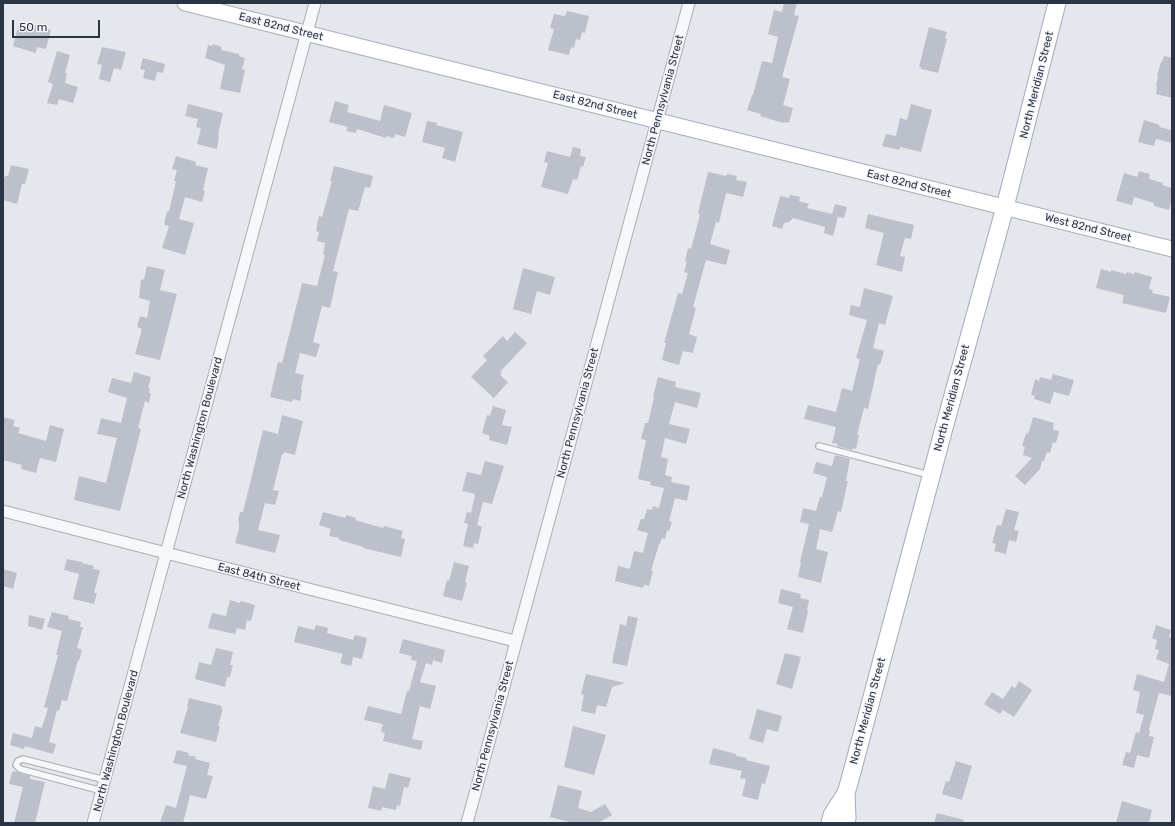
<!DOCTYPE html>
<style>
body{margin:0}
#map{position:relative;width:1175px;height:826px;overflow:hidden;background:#e4e7ec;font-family:Rubik,sans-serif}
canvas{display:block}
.frame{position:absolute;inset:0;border:4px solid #2b3445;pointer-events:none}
.scale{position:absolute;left:12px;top:20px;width:88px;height:18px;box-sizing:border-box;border:2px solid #2b3445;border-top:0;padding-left:5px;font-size:12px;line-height:14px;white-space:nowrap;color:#2b3445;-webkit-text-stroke:3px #f4f6f9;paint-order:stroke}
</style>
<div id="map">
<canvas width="1175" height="826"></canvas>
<div class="frame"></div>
<div class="scale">50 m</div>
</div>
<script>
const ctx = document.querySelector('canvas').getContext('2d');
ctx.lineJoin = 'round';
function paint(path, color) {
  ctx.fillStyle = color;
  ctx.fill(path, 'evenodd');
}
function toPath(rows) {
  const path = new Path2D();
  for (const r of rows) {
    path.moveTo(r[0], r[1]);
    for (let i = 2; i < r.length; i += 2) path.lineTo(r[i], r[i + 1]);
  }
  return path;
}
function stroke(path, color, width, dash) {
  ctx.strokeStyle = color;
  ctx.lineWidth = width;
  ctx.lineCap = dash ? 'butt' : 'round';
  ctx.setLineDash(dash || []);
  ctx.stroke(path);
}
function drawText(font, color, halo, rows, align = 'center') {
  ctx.font = font + ' Rubik,sans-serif';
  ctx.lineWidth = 3;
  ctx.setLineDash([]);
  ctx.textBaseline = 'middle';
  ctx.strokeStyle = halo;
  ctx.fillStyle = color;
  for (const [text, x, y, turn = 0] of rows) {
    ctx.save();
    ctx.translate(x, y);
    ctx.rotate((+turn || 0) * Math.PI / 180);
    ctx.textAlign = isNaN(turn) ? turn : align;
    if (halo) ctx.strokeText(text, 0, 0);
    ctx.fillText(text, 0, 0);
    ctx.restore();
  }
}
paint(toPath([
 [784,3,797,3,794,15,799,16,782,77,790,79,783,105,793,108,789,123,786,122,783,123,760,116,761,114,747,110,752,95,753,95,762,61,772,63,778,37,768,34,774,10,782,12],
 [567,11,589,16,585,33,582,32,580,40,576,39,574,48,571,47,569,55,548,50,554,29,550,28,554,14,565,16],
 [19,23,26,25,27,23,51,30,46,49,37,47,36,53,13,46],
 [929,27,947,32,945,39,947,39,938,73,921,69,921,67,919,67],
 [213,44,222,47,221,50,239,54,239,56,245,58,242,69,245,70,240,93,220,89,225,65,205,58,208,45,212,46],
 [102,47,126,52,121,70,114,68,110,82,99,79,102,65,97,64],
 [57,51,70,55,65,73,67,73,65,83,78,87,73,103,59,99,57,105,47,103,53,84,48,82],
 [1164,56,1172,58,1172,98,1156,94,1157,87,1156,86,1158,77,1157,76,1161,62,1162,62],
 [143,58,165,64,163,73,157,72,155,81,143,78,145,70,140,69],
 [335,101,349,105,347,112,380,121,384,105,412,113,405,137,395,134,394,138,386,136,386,138,357,129,356,133,346,131,348,127,329,122],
 [188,104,223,113,219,130,218,137,219,137,217,149,197,144,201,128,196,127,198,119,185,116],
 [911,104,932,110,921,152,900,147,899,150,882,146,886,134,896,136,900,118,907,120],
 [1144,120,1160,125,1159,127,1172,130,1172,143,1156,139,1154,146,1138,142],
 [427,121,437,123,436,125,463,132,455,162,442,158,445,148,422,142],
 [573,147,581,149,580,156,586,157,583,167,581,166,577,180,573,179,568,194,541,187,548,163,544,162,547,151,570,157],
 [176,156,196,162,195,165,208,168,203,190,205,191,202,202,185,197,179,219,194,223,185,255,162,248,169,226,165,225,165,223,164,223,167,212,169,211,176,181,174,181,177,170,172,169],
 [11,165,29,169,25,184,22,184,17,204,3,200,3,182,5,176,8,176],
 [334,166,373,176,370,188,365,187,358,211,349,209,333,271,338,272,330,308,322,306,313,342,320,344,316,357,300,353,295,373,304,375,301,389,302,390,300,401,293,399,292,402,270,397,278,362,282,363,302,283,317,286,325,255,323,254,325,243,317,241,319,232,316,231,319,216,322,217,332,181,330,181],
 [1139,171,1150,174,1149,179,1163,183,1162,185,1172,188,1172,198,1169,210,1154,206,1154,203,1134,197,1132,205,1116,201,1124,173,1137,177],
 [708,172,726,176,727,174,737,176,736,180,747,182,743,197,726,193,719,223,716,222,710,244,730,250,726,265,706,260,693,307,696,308,689,334,697,337,693,353,683,351,679,365,662,360,666,343,664,343,678,293,682,294,688,273,684,272,687,262,685,261,688,248,691,249,697,226,700,214,698,213],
 [790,195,800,197,799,201,809,204,807,208,832,214,835,204,847,207,844,218,838,217,833,236,824,233,825,227,793,218,789,222,784,223,782,229,772,226,780,196,789,198],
 [868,214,914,225,911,239,905,238,900,256,905,257,902,272,876,265,884,233,865,228],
 [147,266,165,270,160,290,177,294,160,360,135,354,142,329,137,327,140,316,147,318,150,301,139,298,141,280,144,279],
 [523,268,555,277,550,295,537,291,531,314,513,309],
 [1101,269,1111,272,1111,270,1126,274,1127,272,1134,274,1135,272,1152,277,1149,289,1153,290,1152,293,1170,297,1166,313,1122,303,1124,295,1096,288],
 [864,288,893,296,885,325,879,323,873,348,884,351,880,365,878,364,868,409,864,408,857,435,859,435,856,449,853,448,852,450,837,446,838,444,832,443,836,427,804,419,808,405,836,412,842,388,852,391,860,359,856,358,867,320,849,315,851,305,860,307],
 [515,332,527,343,500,372,502,373,500,375,508,382,494,398,471,377,487,360,483,356,503,336,507,341],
 [134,372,151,377,148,388,150,388,149,393,151,393,149,403,145,401,138,428,141,429,120,511,74,500,79,476,106,483,117,438,97,434,101,418,121,423,127,398,108,392,112,378,131,383],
 [1053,374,1074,380,1069,396,1054,392,1050,404,1034,399,1035,396,1031,395,1035,379,1039,381,1040,377,1051,380],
 [658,377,676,382,675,387,701,393,697,408,675,402,669,424,690,429,686,444,665,438,661,457,668,459,665,475,672,477,671,482,690,486,687,501,675,498,669,521,672,522,669,531,667,530,665,539,662,538,660,544,659,544,651,571,653,571,649,586,644,585,643,588,615,581,618,566,630,569,634,551,643,553,648,533,637,530,641,519,644,519,647,509,652,510,653,506,659,508,664,488,650,485,651,482,638,479,646,440,641,439,645,423,648,423,654,397,653,397],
 [493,406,506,410,502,425,512,427,507,445,489,440,490,436,482,433,487,415,490,416],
 [282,415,303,421,295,455,284,452,284,454,282,454,273,490,279,491,275,505,265,503,258,530,280,535,275,553,235,543,239,529,239,521,238,521,240,512,243,512,263,430,278,434],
 [3,417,15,420,13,426,20,428,18,433,46,441,50,425,64,429,56,462,40,458,36,473,21,469,22,465,3,460],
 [1033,417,1054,423,1053,430,1059,431,1056,443,1053,442,1050,453,1047,452,1044,461,1042,461,1040,469,1025,485,1015,476,1032,458,1023,455,1025,447,1022,446,1026,433,1028,434],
 [835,455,850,459,846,481,848,481,841,512,838,511,832,532,820,529,816,549,828,552,821,583,798,577,801,562,800,562,809,524,800,522,803,508,816,511,820,497,822,497,827,477,813,473,816,462,832,466],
 [485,461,504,466,492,504,483,502,477,525,482,527,478,544,474,543,473,548,463,546,468,524,464,523,467,512,471,513,475,494,462,491,467,472,481,475],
 [1006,509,1019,512,1014,530,1019,531,1016,542,1009,540,1006,554,994,551,996,544,992,543,997,525,1001,526],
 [323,512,346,518,346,515,356,518,355,520,383,528,384,526,403,531,401,538,405,539,401,557,363,548,364,547,339,540,339,538,329,536,331,529,319,525],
 [67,559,82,562,82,563,94,566,93,569,100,570,94,593,97,593,94,604,73,599,79,574,64,570],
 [454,562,469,566,465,582,467,583,462,601,443,596,447,580,449,581],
 [3,569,17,573,13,589,3,586],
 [781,589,801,594,800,598,809,600,807,610,808,611,803,633,787,629,793,607,778,603],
 [230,600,240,603,241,601,255,605,251,621,247,620,245,630,237,628,235,634,208,628,212,613,226,616],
 [52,612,69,616,68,619,81,622,80,627,83,627,77,648,82,650,79,661,78,660,67,701,62,700,59,711,57,710,49,742,56,744,53,754,25,746,24,749,10,745,13,733,32,738,35,726,42,728,48,708,44,707,58,655,56,655,62,631,47,627],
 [29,615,45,619,42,630,28,626],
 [628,616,638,618,627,666,612,663,620,624,626,626],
 [316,625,328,628,327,633,353,640,355,635,367,638,362,659,353,657,351,666,340,663,343,654,294,642,298,626,314,630],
 [1156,625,1171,630,1169,637,1172,638,1172,696,1159,693,1149,729,1150,730,1149,736,1154,737,1149,758,1137,755,1134,768,1122,765,1126,752,1130,753,1136,732,1139,733,1144,715,1136,713,1140,692,1133,690,1137,674,1164,682,1169,664,1156,659,1159,650,1155,649,1157,640,1152,638],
 [403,639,445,650,442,663,433,660,432,665,426,663,420,682,436,686,430,709,420,706,412,739,423,741,421,750,383,741,385,733,381,732,383,724,364,720,368,706,401,714,407,691,409,691,417,661,411,660,412,656,399,653],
 [216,648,233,652,230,665,233,665,230,677,227,677,225,687,195,679,199,662,211,665],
 [785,653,801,657,792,689,776,684],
 [586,674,625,683,612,687,606,707,597,705,595,714,581,711,584,695,581,694],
 [1019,681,1032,690,1014,717,1003,710,1000,714,984,704,992,692,1003,699,1012,686,1015,688],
 [189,698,222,706,221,708,223,709,218,726,220,726,216,742,180,733,188,707,187,707],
 [757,709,782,716,778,732,767,729,763,743,749,739],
 [573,726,606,735,594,775,564,767],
 [713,748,736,754,736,756,747,758,746,760,770,766,765,784,762,783,758,800,742,796,746,779,740,778,742,771,709,764],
 [177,750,189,753,188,755,196,757,195,759,210,763,207,775,213,776,206,799,190,795,183,823,160,823,166,805,176,808,187,766,173,763],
 [956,761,972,766,962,800,942,794,946,781,949,782],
 [13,771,30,776,30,779,45,782,35,823,14,823,23,787,9,784,12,772,13,772],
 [389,773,411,778,408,788,404,787,400,806,397,805,396,810,382,807,381,811,368,808,373,786,385,789],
 [558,785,582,791,578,808,591,812,605,804,612,815,598,823,573,823,550,817],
 [1122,801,1152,810,1149,823,1116,823],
 [937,813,964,820,963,823,934,823]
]), '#bbc0ca');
const lane = toPath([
 [819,446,929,475],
 [102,791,20,769,16,765,18,761,23,759,105,780]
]);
const street = toPath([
 [3,511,166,553,515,641],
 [93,823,315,3],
 [467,823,689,3]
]);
const secondary = toPath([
 [185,3,1172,249]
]);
const primary = toPath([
 [846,793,847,818,846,823],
 [830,823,832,815,846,793,849,783,944,428,1005,207,1057,3]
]);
stroke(lane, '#a9aeb7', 8);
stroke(street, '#a9aeb7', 13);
stroke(secondary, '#a9aeb7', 17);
stroke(primary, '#a3abb8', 19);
stroke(lane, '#f7f8fa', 5.5);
stroke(street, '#f7f8fa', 11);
stroke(secondary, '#fff', 15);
stroke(primary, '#fff', 17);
drawText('11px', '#2b3445', '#f4f6f9', [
 ["East 82nd Street",281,27,14],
 ["North Meridian Street",1037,85,-76],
 ["North Pennsylvania Street",663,100,-75],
 ["East 82nd Street",595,105,14],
 ["East 82nd Street",909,184,14],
 ["West 82nd Street",1088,228,14],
 ["North Meridian Street",952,398,-75],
 ["North Pennsylvania Street",578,413,-75],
 ["North Washington Boulevard",200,428,-75],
 ["East 84th Street",259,577,14],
 ["North Meridian Street",868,711,-75],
 ["North Pennsylvania Street",493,726,-75],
 ["North Washington Boulevard",116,741,-75]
]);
</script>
